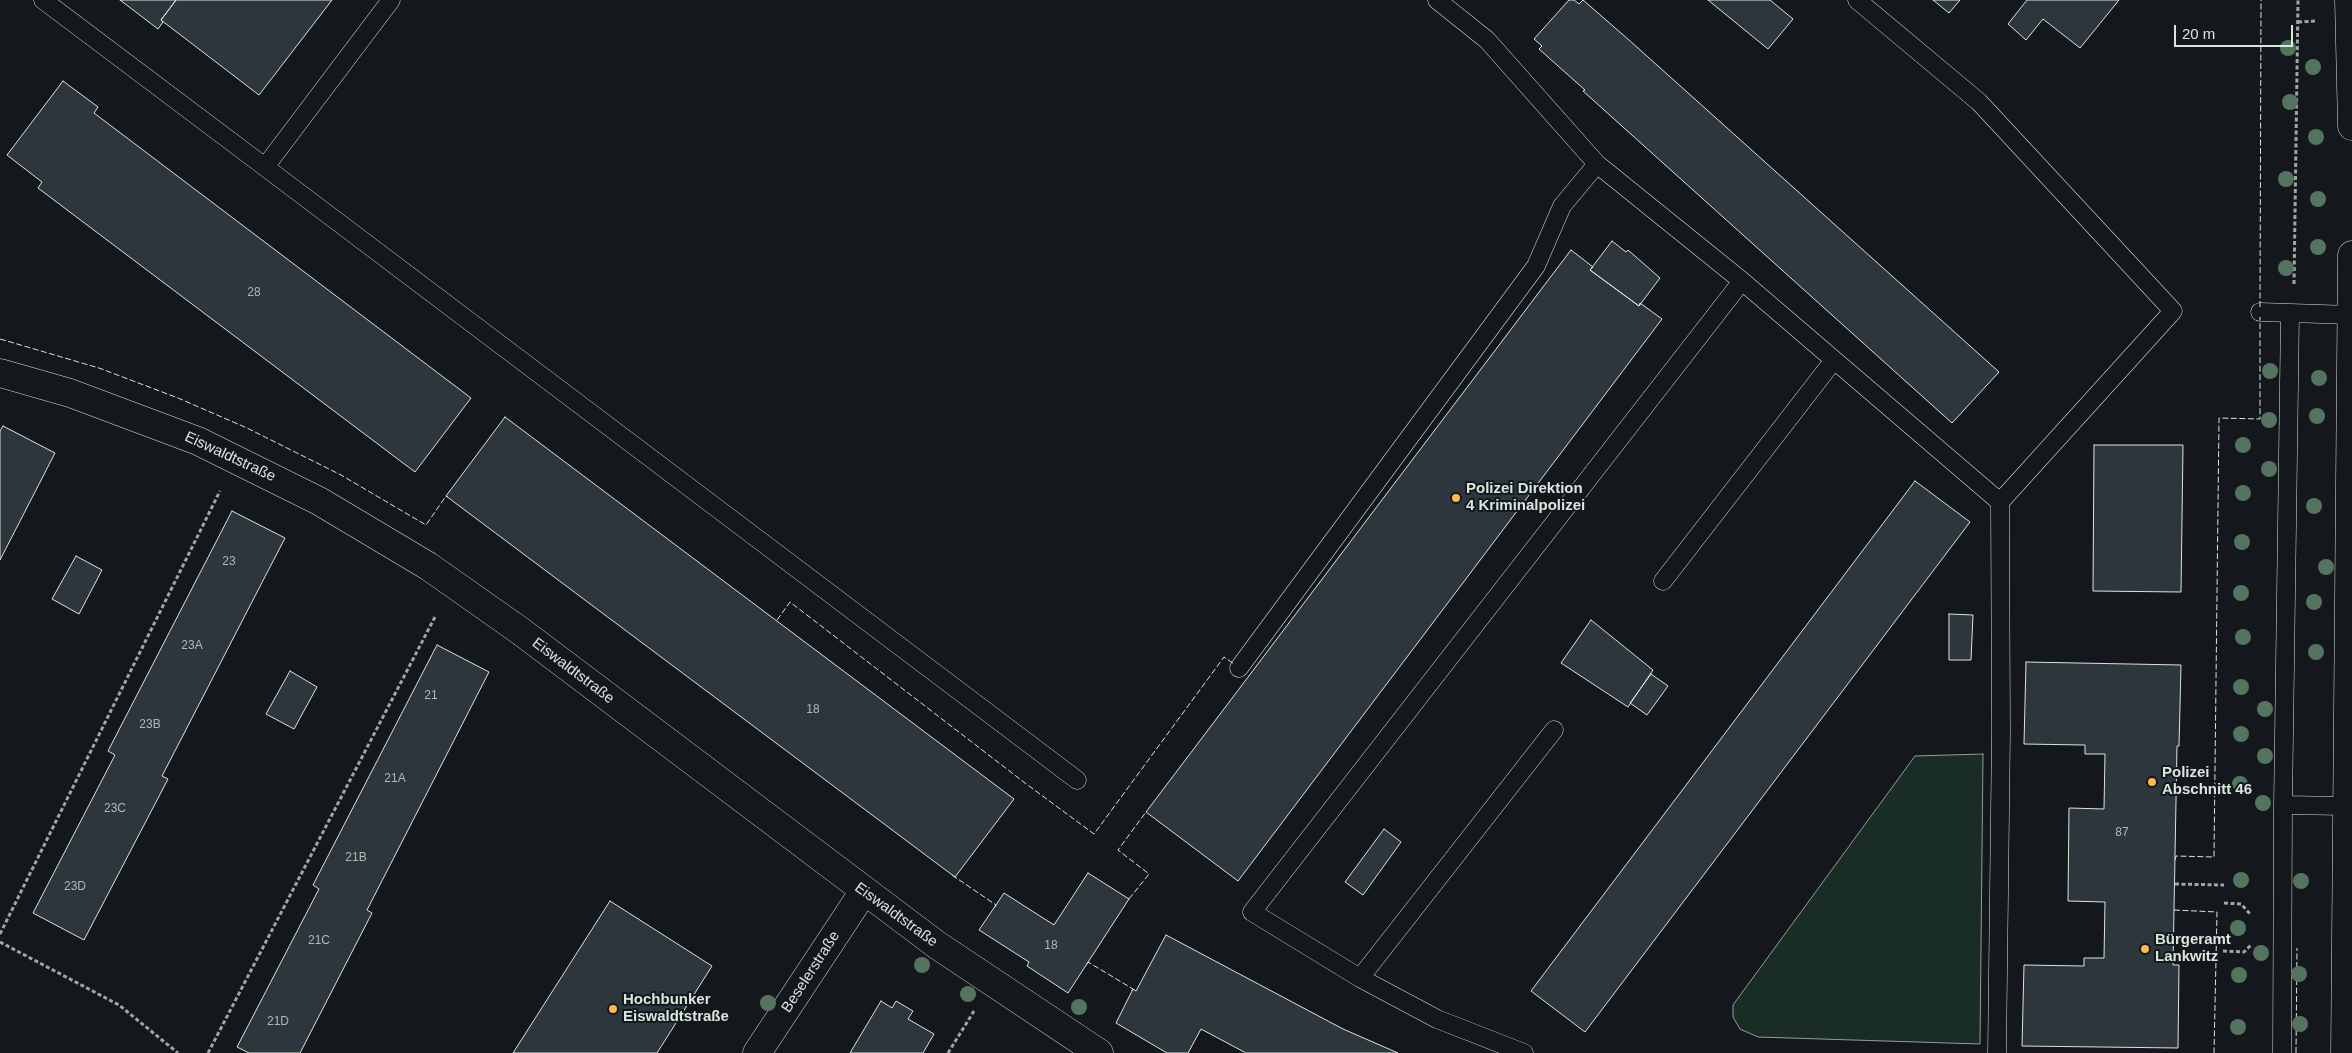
<!DOCTYPE html>
<meta charset="utf-8">
<style>
body{margin:0}
#map{position:relative;width:2352px;height:1053px;overflow:hidden;background:#14181c;font-family:Helvetica,sans-serif}
canvas{display:block}
.scale{position:absolute;left:2174px;top:25px;width:119px;height:22px;box-sizing:border-box;border:2px solid #d8e6dc;border-top:0;padding-left:6px;font-size:15px;line-height:18px;white-space:nowrap;color:#d8e6dc;-webkit-text-stroke:4px #14181c;paint-order:stroke}
</style>
<div id="map">
<canvas width="2352" height="1053"></canvas>
<div class="scale">20 m</div>
</div>
<script>
const ctx = document.querySelector('canvas').getContext('2d');
ctx.lineJoin = 'round';
function paint(path, color) {
  ctx.fillStyle = color;
  ctx.fill(path, 'evenodd');
}
function toPath(rows) {
  const path = new Path2D();
  for (const r of rows) {
    path.moveTo(r[0], r[1]);
    for (let i = 2; i < r.length; i += 2) path.lineTo(r[i], r[i + 1]);
  }
  return path;
}
function stroke(path, color, width, dash) {
  ctx.strokeStyle = color;
  ctx.lineWidth = width;
  ctx.lineCap = dash ? 'butt' : 'round';
  ctx.setLineDash(dash || []);
  ctx.stroke(path);
}
function drawText(font, color, halo, rows, align = 'center') {
  ctx.font = font + ' Helvetica,sans-serif';
  ctx.lineWidth = 4;
  ctx.setLineDash([]);
  ctx.textBaseline = 'middle';
  ctx.strokeStyle = halo;
  ctx.fillStyle = color;
  for (const [text, x, y, turn = 0] of rows) {
    ctx.save();
    ctx.translate(x, y);
    ctx.rotate((+turn || 0) * Math.PI / 180);
    ctx.textAlign = isNaN(turn) ? turn : align;
    if (halo) ctx.strokeText(text, 0, 0);
    ctx.fillText(text, 0, 0);
    ctx.restore();
  }
}
const green = toPath([
 [1983,754,1980,1044,1758,1037,1740,1029,1733,1017,1733,1005,1915,756,1983,754]
]);
paint(green, '#1a2d24');
stroke(green, '#939e99', 1);
const building = toPath([
 [120,0,176,0,161,20,163,22,158,29,120,0],
 [176,0,332,0,259,95,161,20,176,0],
 [1569,0,1574,0,1579,4,1583,0,1629,40,1999,372,1952,423,1583,91,1585,90,1539,49,1542,46,1534,39,1569,0],
 [1708,0,1770,0,1793,19,1768,49,1708,0],
 [1933,0,1960,0,1949,13,1933,0],
 [2027,0,2119,0,2080,48,2043,19,2026,40,2008,24,2027,0],
 [63,81,98,107,94,113,471,398,415,472,38,188,42,182,7,155,63,81],
 [1612,241,1626,252,1628,250,1660,278,1639,306,1590,270,1612,241],
 [1571,250,1593,267,1590,270,1639,306,1640,303,1662,319,1238,881,1146,812,1571,250],
 [505,417,1014,799,955,877,446,496,505,417],
 [3,426,55,453,0,560,0,431,3,426],
 [2094,445,2183,445,2181,592,2093,591,2094,445],
 [1915,481,1970,522,1585,1032,1531,991,1915,481],
 [232,511,285,538,162,776,168,779,84,940,33,913,115,755,108,751,232,511],
 [76,556,102,570,79,614,52,599,76,556],
 [1949,614,1973,615,1971,660,1949,660,1949,614],
 [1591,620,1653,670,1628,707,1561,663,1591,620],
 [437,645,489,672,367,910,372,913,300,1053,249,1053,237,1047,319,889,313,885,437,645],
 [2026,662,2181,665,2179,746,2177,746,2173,965,2179,965,2178,1048,2022,1046,2024,965,2084,966,2084,958,2104,958,2105,902,2068,901,2069,808,2104,809,2105,754,2085,754,2085,745,2024,744,2026,662],
 [290,671,317,687,294,729,266,714,290,671],
 [1651,674,1668,686,1647,715,1630,703,1651,674],
 [1384,829,1401,842,1363,895,1345,882,1384,829],
 [1088,873,1129,899,1068,993,1027,966,1029,962,979,930,1004,893,1054,925,1088,873],
 [610,901,712,966,657,1053,513,1053,610,901],
 [1166,935,1343,1029,1398,1053,1246,1053,1201,1029,1188,1053,1167,1053,1116,1023,1133,989,1136,991,1166,935],
 [881,1001,892,1008,896,1001,913,1011,908,1019,934,1034,923,1053,850,1053,881,1001]
]);
paint(building, '#2c363c');
stroke(building, '#d8e6dc', 1);
const service = toPath([
 [43,0,265,167],
 [391,0,265,167,1077,780],
 [1437,0,1487,40,1597,164,1742,281,2000,502,2001,732,1997,1053],
 [1857,0,1979,102,2173,311,2000,502],
 [2260,312,2351,315],
 [1663,581,1834,360],
 [1239,668,1536,266,1562,206,1597,164],
 [2283,805,2346,806],
 [1360,978,1554,730],
 [1524,1053,1437,1019,1360,978,1252,912,1742,281],
 [2282,1053,2283,805,2290,314]
]);
const minor = toPath([
 [0,373,70,393,198,441,319,501,428,566,519,630,937,945,1099,1053],
 [757,1053,864,891]
]);
const tertiary = toPath([
 [2349,0,2352,126],
 [2345,1053,2352,255]
]);
stroke(service, '#d8e6dc', 19);
stroke(minor, '#d8e6dc', 29);
stroke(tertiary, '#d8e6dc', 29);
stroke(toPath([
 [2298,22,2315,21],
 [2294,284,2298,0],
 [2175,884,2224,885],
 [2224,903,2241,904,2251,915],
 [0,934,220,491],
 [0,942,119,1005,178,1053],
 [2223,951,2244,952,2251,945],
 [208,1053,436,615],
 [948,1053,974,1011]
]), '#9da8a2', 3, [4, 2.5]);
stroke(service, '#14181c', 18);
stroke(minor, '#14181c', 28);
stroke(tertiary, '#14181c', 28);
stroke(toPath([
 [2260,307,2261,0],
 [0,339,99,368,178,398,247,428,341,475,426,525,446,496,448,497],
 [777,620,790,602,1025,783,1094,834,1224,657,1234,664],
 [2175,860,2176,856,2214,857,2219,418,2260,419,2260,317],
 [952,875,996,905,995,907],
 [1129,899,1149,874,1118,850,1146,812],
 [2174,910,2217,912,2214,1053],
 [1087,964,1088,962,1133,989,1132,991],
 [2296,1053,2297,948]
]), '#d8e6dc', 1, [6, 2.5]);
ctx.fillStyle = '#55745f';
for (const [x, y] of [
 [2288,48],
 [2313,67],
 [2290,102],
 [2316,137],
 [2286,179],
 [2318,199],
 [2318,247],
 [2286,268],
 [2270,371],
 [2319,378],
 [2317,416],
 [2269,420],
 [2243,445],
 [2269,469],
 [2243,493],
 [2314,506],
 [2242,542],
 [2326,567],
 [2241,593],
 [2314,602],
 [2243,637],
 [2316,652],
 [2241,687],
 [2265,709],
 [2241,734],
 [2265,756],
 [2240,784],
 [2263,803],
 [2241,880],
 [2301,881],
 [2238,928],
 [2261,953],
 [922,965],
 [2299,974],
 [2239,975],
 [968,994],
 [768,1003],
 [1079,1007],
 [2300,1024],
 [2238,1027]
]) {
  ctx.beginPath();
  ctx.arc(x, y, 8, 0, 2 * Math.PI);
  ctx.fill();
}
for (const [x, y, r, color] of [
 [1456,498,5,"#ffb74d"],
 [2152,782,5,"#ffb74d"],
 [2145,949,5,"#ffb74d"],
 [613,1009,5,"#ffb74d"]
]) {
  const dot = new Path2D();
  dot.arc(x, y, r, 0, 2 * Math.PI);
  ctx.fillStyle = color;
  ctx.fill(dot);
  stroke(dot, '#14181c', 2);
}
drawText('12px', '#adbab4', null, [
 ["28",254,293],
 ["23",229,562],
 ["23A",192,646],
 ["21",431,696],
 ["18",813,710],
 ["23B",150,725],
 ["21A",395,779],
 ["23C",115,809],
 ["87",2122,833],
 ["21B",356,858],
 ["23D",75,887],
 ["21C",319,941],
 ["18",1051,946],
 ["21D",278,1022]
]);
drawText('15px', '#d8e6dc', '#14181c', [
 ["Eiswaldtstraße",230,457,25],
 ["Eiswaldtstraße",573,671,37],
 ["Eiswaldtstraße",896,915,36],
 ["Beselerstraße",811,972,-57]
]);
drawText('bold 15px', '#d8e6dc', '#14181c', [
 ["Polizei Direktion",1466,489],
 ["4 Kriminalpolizei",1466,506],
 ["Polizei",2162,773],
 ["Abschnitt 46",2162,790],
 ["Bürgeramt",2155,940],
 ["Lankwitz",2155,957],
 ["Hochbunker",623,1000],
 ["Eiswaldtstraße",623,1017]
], 'left');
</script>
